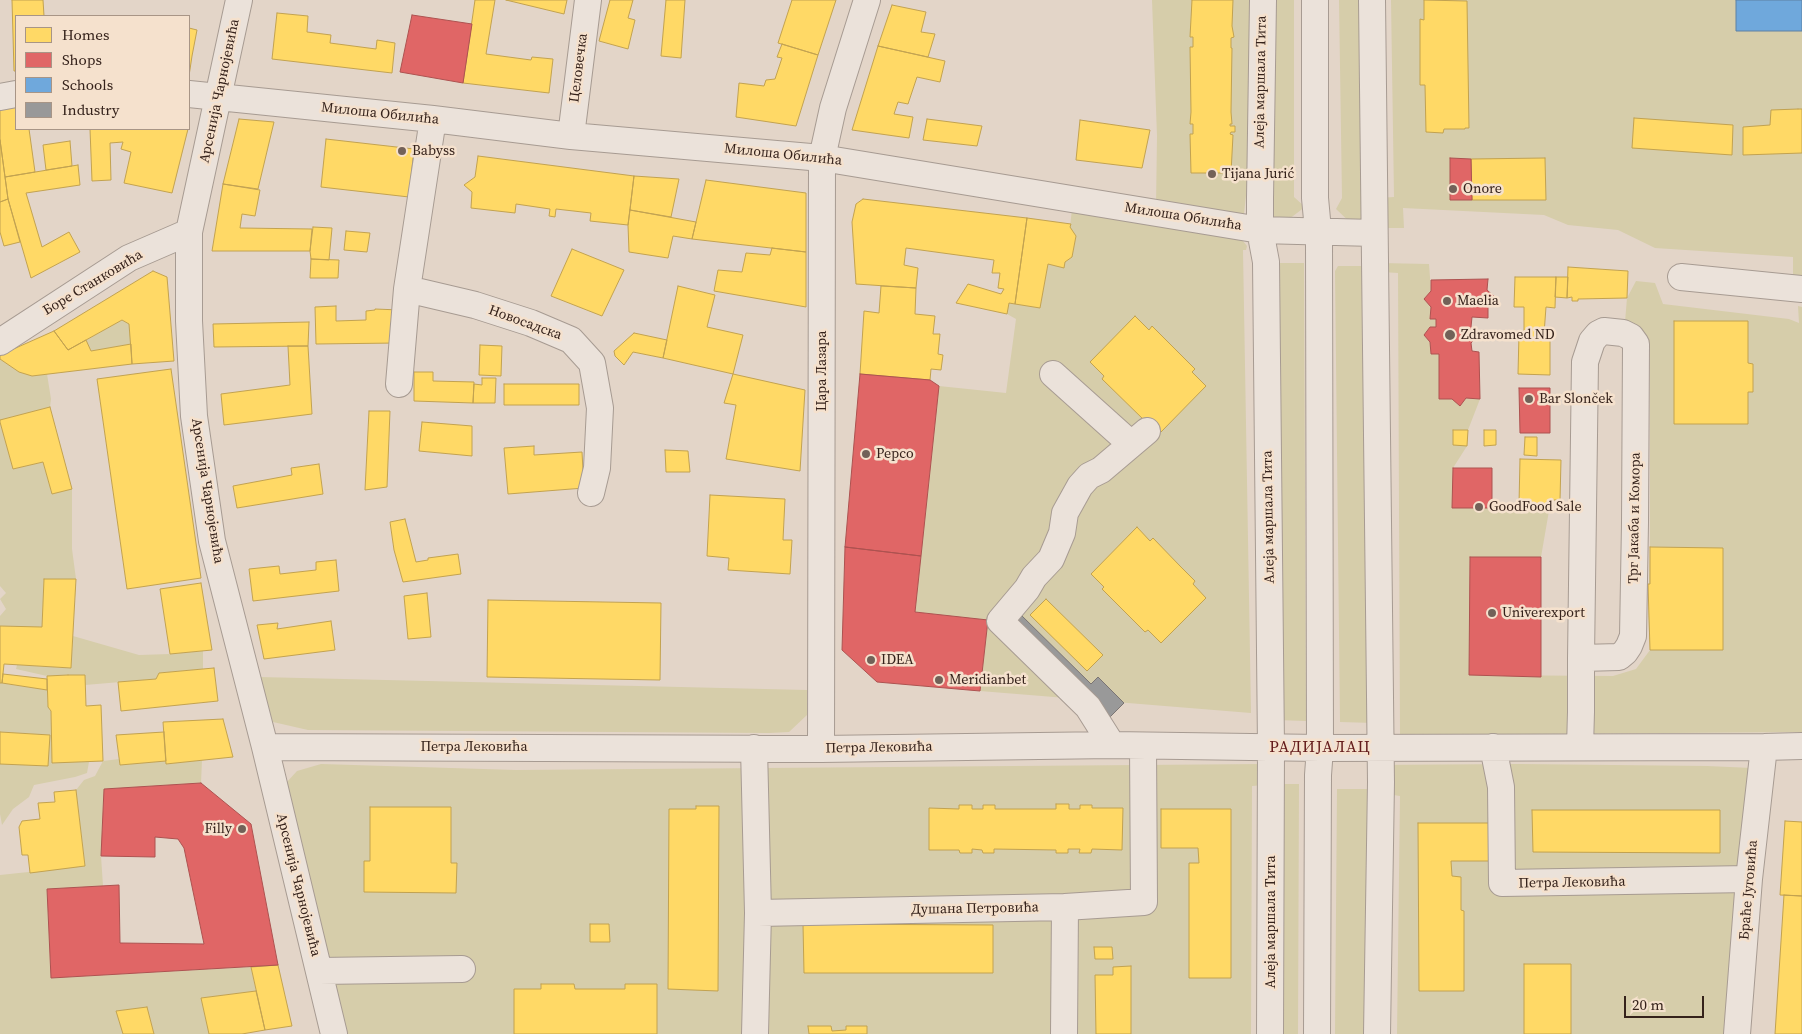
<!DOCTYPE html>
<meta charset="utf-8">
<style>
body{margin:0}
#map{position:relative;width:1802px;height:1034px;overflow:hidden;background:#e3d5c8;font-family:"Source Serif 4",serif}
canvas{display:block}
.legend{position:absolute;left:15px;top:15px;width:175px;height:115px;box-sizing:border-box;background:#f5e1cd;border:1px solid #a89586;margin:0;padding:6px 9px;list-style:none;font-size:15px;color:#35221b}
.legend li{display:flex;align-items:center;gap:10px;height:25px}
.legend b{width:25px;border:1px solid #a89586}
.scale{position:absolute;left:1624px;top:996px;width:80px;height:22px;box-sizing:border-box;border:2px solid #35221b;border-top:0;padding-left:6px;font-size:15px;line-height:18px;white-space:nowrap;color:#35221b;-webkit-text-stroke:4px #f5e1cd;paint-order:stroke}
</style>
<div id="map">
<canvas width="1802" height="1034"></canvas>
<ul class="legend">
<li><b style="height:14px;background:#ffd966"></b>Homes</li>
<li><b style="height:14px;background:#e06666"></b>Shops</li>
<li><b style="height:14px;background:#6fa8dc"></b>Schools</li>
<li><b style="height:14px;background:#999"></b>Industry</li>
</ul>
<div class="scale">20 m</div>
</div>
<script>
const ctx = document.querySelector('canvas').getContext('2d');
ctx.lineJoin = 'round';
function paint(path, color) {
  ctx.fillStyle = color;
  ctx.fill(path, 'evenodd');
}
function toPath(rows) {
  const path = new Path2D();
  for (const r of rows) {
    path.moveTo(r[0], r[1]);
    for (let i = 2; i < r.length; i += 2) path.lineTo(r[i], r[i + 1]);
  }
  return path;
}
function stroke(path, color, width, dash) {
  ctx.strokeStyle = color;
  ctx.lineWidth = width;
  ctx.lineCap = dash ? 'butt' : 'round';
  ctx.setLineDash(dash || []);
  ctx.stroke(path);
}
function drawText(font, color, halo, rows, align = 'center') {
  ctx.font = font + ' "Source Serif 4",serif';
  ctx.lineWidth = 5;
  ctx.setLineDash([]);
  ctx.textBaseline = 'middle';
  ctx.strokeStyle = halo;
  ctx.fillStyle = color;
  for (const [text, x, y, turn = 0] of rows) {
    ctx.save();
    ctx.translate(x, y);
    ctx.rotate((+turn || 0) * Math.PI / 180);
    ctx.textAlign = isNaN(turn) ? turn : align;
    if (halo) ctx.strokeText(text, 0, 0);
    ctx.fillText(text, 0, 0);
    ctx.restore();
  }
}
paint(toPath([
 [1152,0,1250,0,1249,168,1243,223,1156,207,1157,136],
 [1267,0,1294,0,1294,197,1305,207,1281,225,1263,221],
 [1339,0,1367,0,1370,230,1356,228,1336,209,1342,198],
 [1391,0,1736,0,1737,31,1802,31,1802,275,1793,275,1793,257,1655,248,1618,230,1568,225,1544,215,1403,208,1404,228,1380,228,1378,198,1394,197],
 [1073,200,1234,230,1247,246,1246,250,1243,250,1251,713,980,691,988,621,915,612,939,386,1006,393,1016,319,1007,314,1009,303,1040,308,1048,264,1064,268,1065,262,1072,257,1076,236,1070,227],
 [1277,263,1304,263,1306,721,1276,720],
 [1380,263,1429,264,1431,291,1424,299,1431,307,1430,318,1436,319,1436,327,1430,327,1424,335,1430,342,1431,354,1439,354,1466,398,1480,399,1468,430,1467,446,1453,468,1453,508,1492,508,1519,504,1550,505,1541,557,1470,557,1469,675,1613,676,1636,669,1650,650,1648,614,1650,547,1650,344,1625,322,1627,298,1636,281,1655,283,1663,304,1789,319,1799,323,1798,306,1802,307,1802,732,1400,735,1398,273,1382,272],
 [1338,266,1363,266,1374,723,1340,722,1335,271],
 [122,320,129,324,131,344,91,351,86,340],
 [0,359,19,372,32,376,47,374,51,399,50,407,0,420],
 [0,422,13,469,43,462,52,494,72,489,72,549,76,579,44,579,42,627,0,626,0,616,6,609,0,599,6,593,0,586],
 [73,636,139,655,170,654,203,651,203,669,159,673,156,679,85,685,85,675,47,676,16,669,17,665,71,668],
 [259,677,807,690,807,715,789,732,769,733,308,730,273,722],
 [0,683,47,690,48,707,51,711,52,762,89,762,87,773,75,777,34,785,29,797,13,809,2,825,0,814,0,764,50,735,0,732],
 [119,759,120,765,166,761,167,764,202,760,201,783,104,789,101,856,103,886,47,889,51,978,251,967,256,991,201,998,209,1034,154,1034,147,1007,117,1011,123,1034,0,1034,0,875,85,866,76,790,84,780,95,776,103,761],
 [321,764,516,770,1264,764,1266,785,1252,786,1251,1034,341,1034,286,783,297,771],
 [1519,764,1707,766,1752,768,1730,1034,1397,1034,1400,796,1387,794,1366,1034,1335,1034,1337,789,1369,789,1369,765],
 [1277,784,1299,784,1298,1034,1277,1034]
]), '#d6cdaa');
const homes = toPath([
 [12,0,43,0,44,16,16,16,16,71,14,71,12,0],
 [475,0,495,0,486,54,531,60,532,57,553,59,549,93,463,83,475,0],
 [506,0,567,0,564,14,506,0],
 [610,0,633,0,628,18,635,20,628,49,599,41,610,0],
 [666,0,685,0,681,58,661,56,666,0],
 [792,0,836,0,818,55,778,43,792,0],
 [1192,0,1233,0,1232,26,1234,37,1231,38,1231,48,1232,48,1231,112,1232,124,1230,124,1230,126,1235,126,1235,132,1231,132,1230,134,1233,135,1231,173,1191,173,1190,134,1193,134,1193,124,1190,124,1191,112,1190,47,1193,47,1193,37,1190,37,1192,0],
 [1424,0,1467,1,1469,128,1465,128,1465,129,1444,129,1443,133,1426,132,1425,85,1420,85,1420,19,1424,20,1424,0],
 [892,5,926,12,921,32,935,34,928,57,878,46,892,5],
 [277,13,308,16,307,32,331,35,330,43,376,49,377,40,395,43,392,73,272,59,277,13],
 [189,28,197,30,192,56,189,76,189,28],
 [782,44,818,55,796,126,736,117,739,83,764,86,766,80,775,79,782,58,777,57,782,44],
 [878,46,945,61,940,82,917,77,908,104,898,102,894,114,913,117,909,138,852,130,878,46],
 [16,104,16,129,29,129,35,172,5,177,0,140,0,106,16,104],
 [1798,109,1802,109,1802,153,1743,155,1743,127,1770,125,1771,110,1798,109],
 [1634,118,1733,125,1732,155,1632,148,1634,118],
 [239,119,274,122,258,189,223,184,239,119],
 [927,119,982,126,977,146,923,140,927,119],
 [1080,120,1150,130,1142,168,1076,160,1080,120],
 [90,129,188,129,172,193,124,183,131,152,121,149,123,142,110,143,111,180,92,181,90,129],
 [326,139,414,149,409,197,321,187,326,139],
 [0,140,8,199,0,202,0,140],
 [70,141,72,166,46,170,43,145,70,141],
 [478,156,634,176,628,225,590,221,591,213,556,209,555,217,549,216,550,209,516,204,515,213,471,208,472,192,464,185,475,177,478,156],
 [1545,158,1546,200,1472,200,1471,159,1545,158],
 [78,165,80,185,26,193,42,247,69,232,80,252,31,278,8,199,5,177,78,165],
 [634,176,679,179,671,217,630,210,634,176],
 [706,180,806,193,806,252,692,239,706,180],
 [223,184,260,190,255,216,242,214,240,228,312,229,310,251,212,251,223,184],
 [8,199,20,242,4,246,0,232,0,202,8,199],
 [863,199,1027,218,1015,304,1009,303,1007,314,956,303,968,284,1001,294,1004,289,998,288,1000,273,992,273,994,260,906,248,904,265,918,268,916,288,856,284,852,222,856,204,863,199],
 [630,210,696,222,692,239,673,236,668,258,629,252,628,225,630,210],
 [1027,218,1071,224,1070,227,1076,236,1072,257,1065,262,1064,268,1048,264,1040,308,1015,304,1027,218],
 [313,227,332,228,329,260,311,259,310,251,313,227],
 [346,231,370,233,367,252,344,250,346,231],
 [772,248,806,252,806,307,714,291,718,270,742,272,746,253,770,255,772,248],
 [572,249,624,270,602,316,551,296,572,249],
 [311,259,339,260,338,278,310,278,311,259],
 [1568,267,1628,271,1627,298,1578,299,1578,301,1572,301,1572,297,1567,298,1568,267],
 [153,271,167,277,174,361,132,364,129,324,122,320,68,350,54,331,153,271],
 [1515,277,1556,277,1555,308,1546,307,1544,334,1550,335,1550,375,1518,374,1519,334,1524,334,1524,307,1514,307,1515,277],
 [1556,277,1568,277,1567,298,1555,297,1556,277],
 [678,286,715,295,707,327,743,335,733,374,663,358,678,286],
 [881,286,916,288,915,314,935,316,933,334,940,334,938,354,943,355,941,370,931,369,930,380,860,374,864,311,879,313,881,286],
 [336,306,336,321,366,320,366,311,375,310,375,309,400,310,397,343,316,344,315,307,336,306],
 [1135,316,1149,330,1152,326,1195,369,1192,372,1206,386,1161,432,1147,419,1145,421,1102,379,1104,376,1090,362,1135,316],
 [1674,321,1748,321,1748,363,1753,364,1753,392,1748,392,1748,424,1674,424,1674,321],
 [309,322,308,346,214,347,213,324,309,322],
 [54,331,68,350,86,340,91,351,131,344,132,364,32,376,19,372,0,359,0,355,54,331],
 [634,333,667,340,663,358,633,352,624,365,615,356,614,351,634,333],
 [480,345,502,346,501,376,479,375,480,345],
 [288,346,308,346,312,414,224,425,221,394,290,385,288,346],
 [171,369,201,578,127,589,97,379,171,369],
 [414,372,433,372,433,381,474,382,473,403,414,401,414,372],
 [733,374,805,390,800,471,726,459,736,405,724,403,733,374],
 [482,378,496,378,495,403,473,403,474,384,482,385,482,378],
 [504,384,579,384,579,405,504,405,504,384],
 [50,407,72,489,52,494,43,462,13,469,0,422,0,420,50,407],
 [369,411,390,411,387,487,365,490,369,411],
 [422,422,472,426,472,456,419,451,422,422],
 [1453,430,1468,430,1467,446,1453,445,1453,430],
 [1484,430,1496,430,1496,445,1484,446,1484,430],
 [1525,437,1537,437,1537,456,1524,455,1525,437],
 [534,446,534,455,582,452,584,488,508,494,504,448,534,446],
 [665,450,688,451,690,472,666,472,665,450],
 [1520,459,1561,460,1560,500,1550,500,1550,505,1519,504,1520,459],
 [319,464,323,494,237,508,233,486,292,475,291,468,319,464],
 [710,495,785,499,783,540,792,540,790,574,728,570,729,558,707,556,710,495],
 [405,519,416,562,428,560,428,558,458,554,461,574,403,582,394,550,390,522,405,519],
 [1137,527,1150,541,1153,538,1180,566,1195,581,1193,584,1206,598,1161,643,1148,630,1145,632,1102,589,1104,587,1091,574,1137,527],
 [1650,547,1723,548,1723,650,1650,650,1648,584,1650,584,1650,547],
 [336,560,339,591,253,601,249,569,279,566,280,574,316,570,316,562,336,560],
 [44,579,76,579,71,668,4,664,2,683,0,683,0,626,42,627,44,579],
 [201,583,212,650,170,654,160,589,201,583],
 [427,593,431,637,408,639,404,596,427,593],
 [1046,599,1103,655,1087,671,1030,615,1046,599],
 [488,600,661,603,660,680,487,677,488,600],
 [331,621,335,650,264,659,257,625,278,623,277,629,331,621],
 [214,668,218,701,121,711,118,682,156,679,159,673,214,668],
 [3,674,47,679,47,690,2,683,3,674],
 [68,675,85,675,86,706,101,705,103,761,52,763,51,711,48,707,47,676,68,675],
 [223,719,233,757,166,764,163,722,223,719],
 [0,732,50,735,48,766,0,764,0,732],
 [164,732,166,761,120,765,116,735,164,732],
 [76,790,85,866,30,873,28,855,22,855,19,827,22,821,40,819,38,803,55,802,54,792,76,790],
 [1056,804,1069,804,1069,809,1080,809,1080,805,1092,805,1092,808,1123,808,1122,850,1092,849,1091,853,1079,853,1080,849,1068,849,1068,853,1056,853,1056,850,994,849,994,853,983,853,982,850,972,849,972,853,960,853,959,850,929,850,929,808,959,809,959,805,972,805,972,809,983,809,983,805,995,805,995,809,1056,809,1056,804],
 [696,806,719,806,718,991,668,989,669,809,696,809,696,806],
 [370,807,451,807,451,863,457,863,456,893,364,892,364,861,370,861,370,807],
 [1161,809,1231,809,1231,978,1189,978,1189,863,1199,863,1198,848,1161,848,1161,809],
 [1532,810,1720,810,1720,853,1533,852,1532,810],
 [1785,821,1802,822,1802,896,1780,895,1785,821],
 [1418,823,1489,823,1489,861,1451,861,1452,876,1461,877,1461,910,1464,911,1464,991,1419,991,1418,823],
 [1784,895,1802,896,1802,1034,1775,1034,1784,895],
 [590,924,609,924,610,942,590,942,590,924],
 [803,924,993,925,993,973,804,973,803,924],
 [1094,947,1112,947,1113,959,1095,959,1094,947],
 [1524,964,1571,964,1571,1034,1524,1034,1524,964],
 [278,965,292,1026,265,1030,251,967,278,965],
 [1131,966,1131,1034,1096,1034,1095,975,1113,975,1113,967,1131,966],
 [541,984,574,984,575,989,625,989,625,984,657,984,657,1034,514,1034,514,989,541,989,541,984],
 [256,991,265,1030,242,1034,209,1034,201,998,256,991],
 [147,1007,154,1034,123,1034,116,1011,147,1007],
 [808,1026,831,1026,832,1031,846,1030,846,1026,867,1026,867,1034,809,1034,808,1026]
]);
paint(homes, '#ffd966');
stroke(homes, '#c2a250', 1);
const shops = toPath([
 [412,15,472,24,463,83,400,72,412,15],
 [1450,158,1471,159,1472,200,1450,200,1450,158],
 [1488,279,1487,290,1496,298,1488,306,1488,318,1472,317,1471,327,1479,335,1471,343,1472,351,1479,352,1480,399,1466,398,1460,406,1452,399,1439,399,1439,354,1431,354,1430,342,1424,335,1430,327,1436,327,1436,319,1430,319,1431,307,1424,299,1431,291,1431,280,1488,279],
 [860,374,930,380,939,386,921,556,845,547,860,374],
 [1519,388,1550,388,1550,433,1520,433,1519,388],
 [1453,468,1492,468,1492,508,1452,508,1453,468],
 [845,547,921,556,915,612,988,620,980,691,877,682,842,650,845,547],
 [1470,557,1541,557,1541,677,1469,675,1470,557],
 [201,783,251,824,278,965,51,978,47,889,119,885,120,943,204,944,184,848,178,839,155,837,155,857,101,856,104,789,201,783]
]);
paint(shops, '#e06666');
stroke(shops, '#ad5250', 1);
const schools = toPath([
 [1736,0,1802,0,1802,31,1736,31,1736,0]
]);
paint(schools, '#6fa8dc');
stroke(schools, '#5e80a2', 1);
const industry = toPath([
 [1019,613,1091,684,1098,677,1124,703,1108,719,1011,622,1019,613]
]);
paint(industry, '#999');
stroke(industry, '#7b7573', 1);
const minor = toPath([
 [239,0,189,232,189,321,194,416,212,541,265,747,334,1034],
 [1263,0,1260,198,1260,230,1266,262,1271,747,1270,1034],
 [1315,0,1315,198,1319,241,1320,748,1318,775,1317,1034],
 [1372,0,1381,782,1377,1034],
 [189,94,433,119,571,136,822,158,1260,230,1374,233],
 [0,97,16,94],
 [571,136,588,0],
 [1681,277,1802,289],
 [407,289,475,305,531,323,571,340,592,363,600,408,597,468,591,493],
 [0,342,129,258,189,232],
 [1053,374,1131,444],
 [399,384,407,289,433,119],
 [1112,745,1088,707,1000,621,1027,589,1034,577,1051,559,1062,533,1065,513,1080,486,1089,476,1101,470,1147,431],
 [265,747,821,749,1112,745,1320,748,1764,747,1802,746],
 [1493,747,1501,787,1502,883,1749,879],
 [1580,747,1581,712,1581,658,1585,362,1592,341,1598,334,1604,331,1623,333,1631,337,1636,344,1635,523,1633,636,1629,646,1625,652,1619,657,1581,658],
 [754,748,758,913,755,1034],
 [821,749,822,158,833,108,867,0],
 [1065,907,1144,902,1143,746],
 [758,913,1065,907,1064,1034],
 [319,971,462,969],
 [1737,1034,1749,879,1764,747]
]);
stroke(minor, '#a79b92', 28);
stroke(minor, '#ebe2da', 26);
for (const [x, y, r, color] of [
 [402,151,5,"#726158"],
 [1212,174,5,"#726158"],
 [1453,189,5,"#726158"],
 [1447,301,5,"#726158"],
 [1450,335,6,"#726158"],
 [1529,399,5,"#726158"],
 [866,454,5,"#726158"],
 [1479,507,5,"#726158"],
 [1492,613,5,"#726158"],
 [871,660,5,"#726158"],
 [939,680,5,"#726158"],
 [242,829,5,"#726158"]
]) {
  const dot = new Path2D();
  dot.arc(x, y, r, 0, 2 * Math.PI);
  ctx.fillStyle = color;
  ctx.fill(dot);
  stroke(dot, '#f5e1cd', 2);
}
drawText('14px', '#35221b', '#f5e1cd', [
 ["Целовечка",579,68,-83],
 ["Алеја маршала Тита",1261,82,-89],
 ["Арсенија Чарнојевића",220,91,-78],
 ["Милоша Обилића",380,114,6],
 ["Милоша Обилића",783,155,6],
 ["Милоша Обилића",1183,217,9],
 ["Боре Станковића",93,283,-31],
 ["Новосадска",525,323,20],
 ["Цара Лазара",822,371,-90],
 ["Арсенија Чарнојевића",207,491,81],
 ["Алеја маршала Тита",1269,517,-91],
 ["Трг Јакаба и Комора",1635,518,-89],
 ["Петра Лековића",474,747],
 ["Петра Лековића",879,748,-1],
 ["Петра Лековића",1572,883,-1],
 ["Арсенија Чарнојевића",298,885,76],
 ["Браће Југовића",1749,890,-85],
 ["Душана Петровића",975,909,-1],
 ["Алеја маршала Тита",1271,922,-90]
]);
drawText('14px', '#35221b', '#f5e1cd', [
 ["Babyss",412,151],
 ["Tijana Jurić",1222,174],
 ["Onore",1463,189],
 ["Maelia",1457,301],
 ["Zdravomed ND",1461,335],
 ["Bar Slonček",1539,399],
 ["Pepco",876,454],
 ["GoodFood Sale",1489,507],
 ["Univerexport",1502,613],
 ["IDEA",881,660],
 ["Meridianbet",949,680],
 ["Filly",232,829,"right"]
], 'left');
ctx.letterSpacing = '1px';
drawText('16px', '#621a1a', '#f5e1cd', [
 ["РАДИЈАЛАЦ",1320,748]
]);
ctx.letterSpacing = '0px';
</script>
